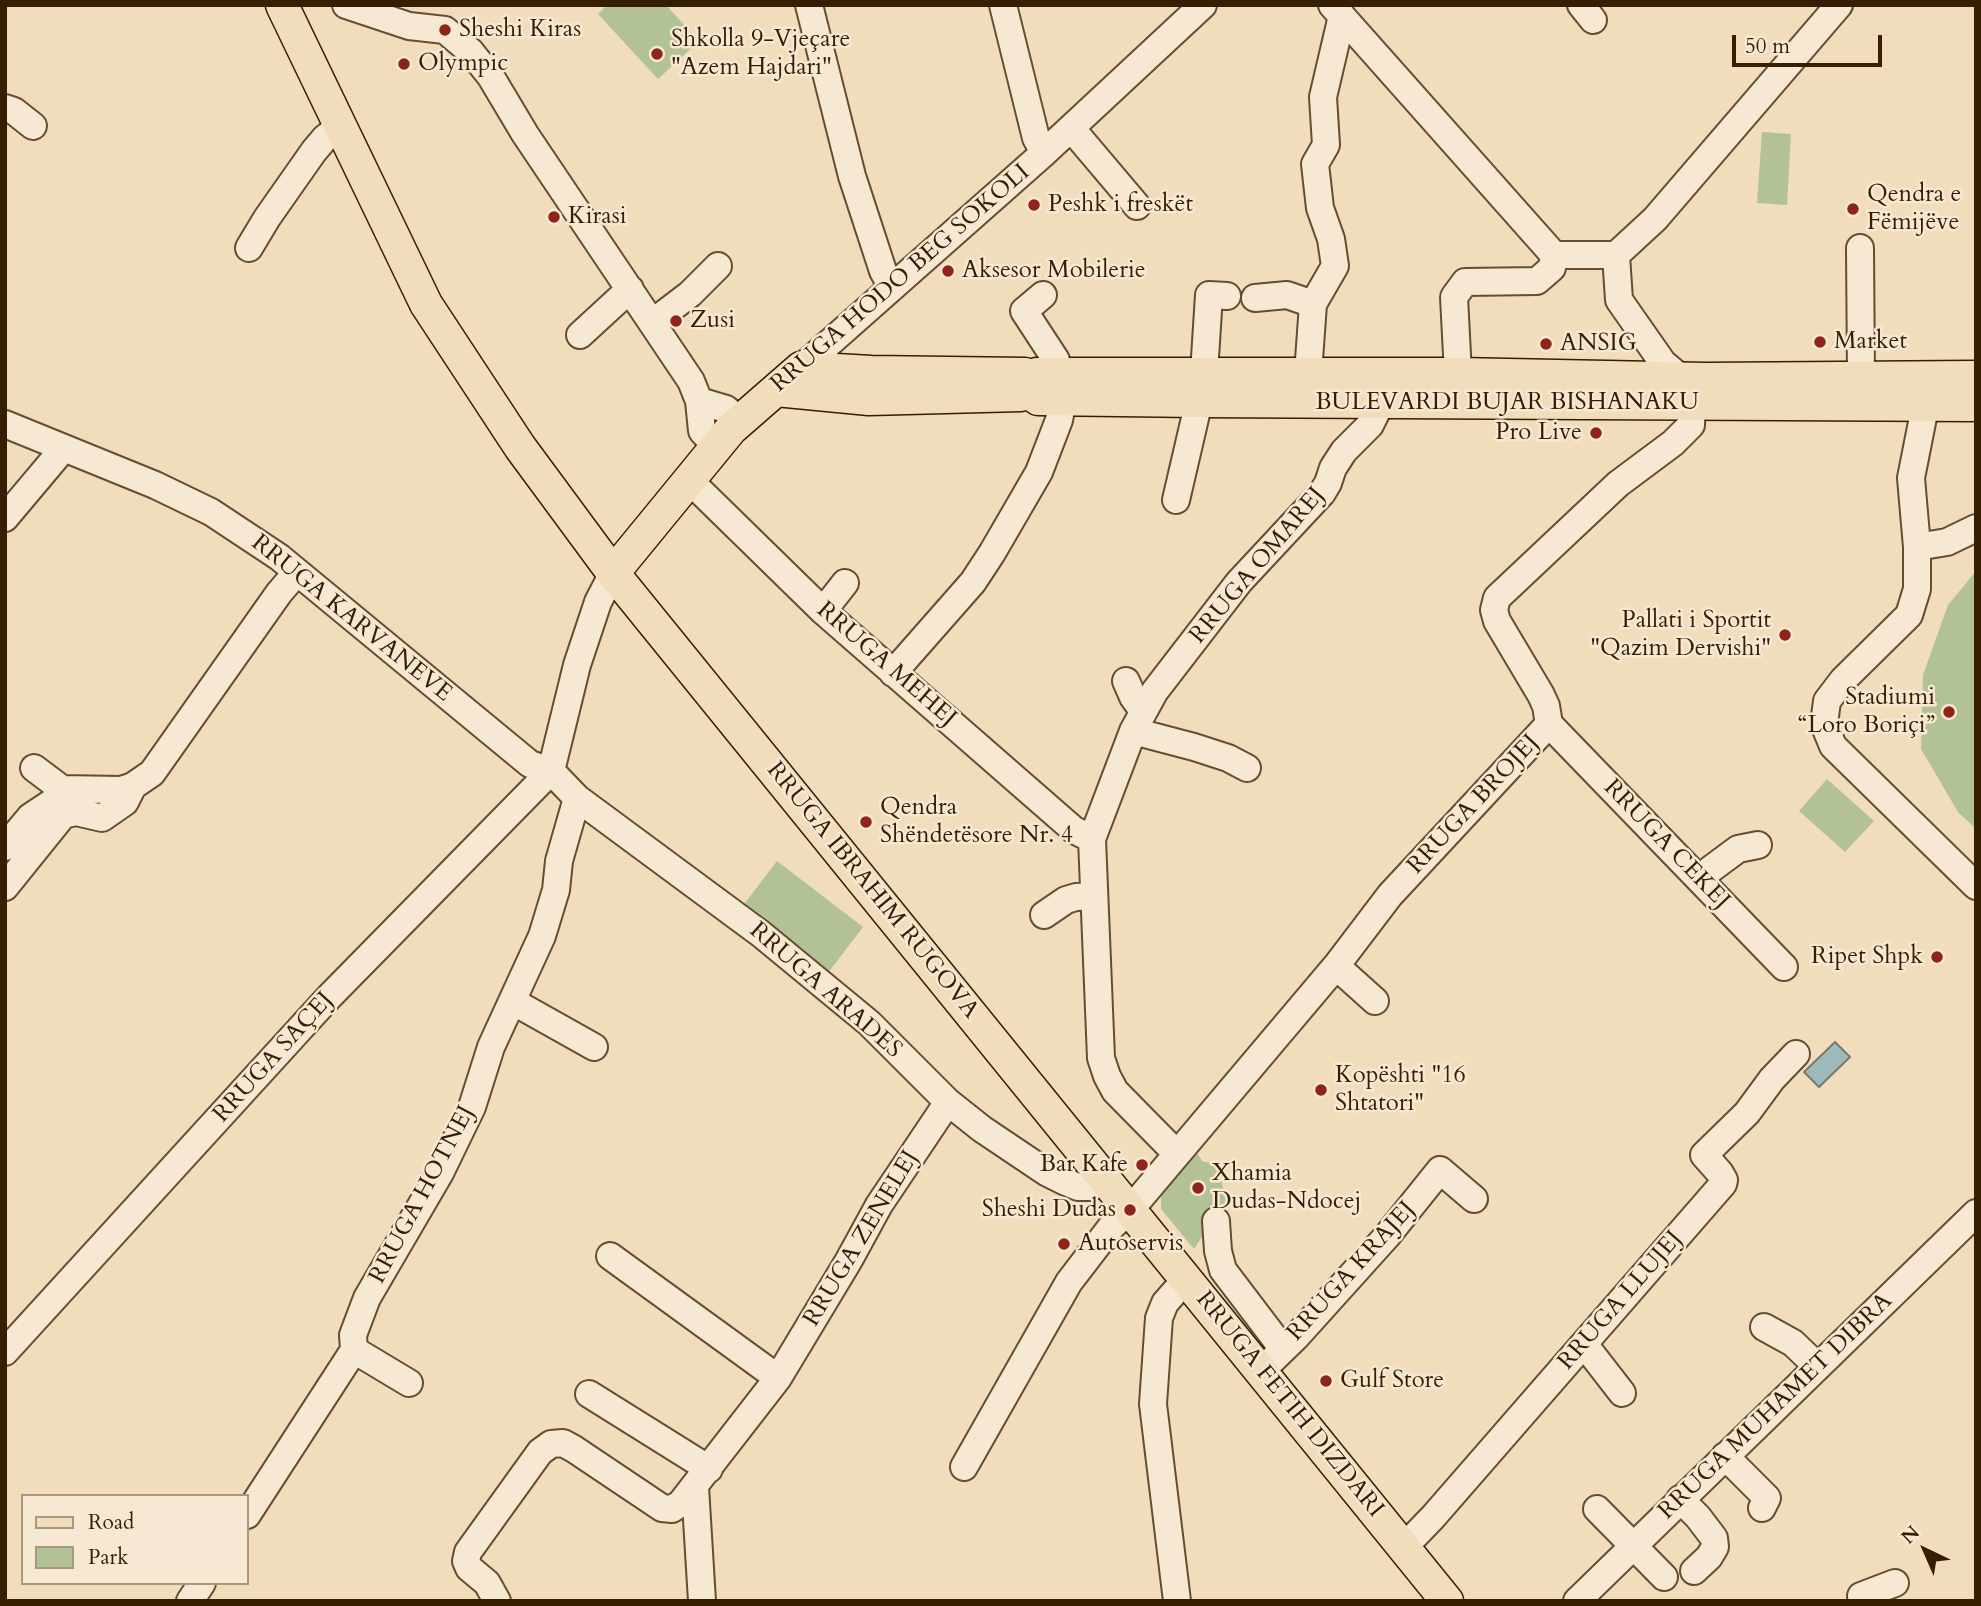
<!DOCTYPE html>
<meta charset="utf-8">
<style>
body{margin:0}
#map{position:relative;width:1981px;height:1606px;overflow:hidden;background:#f1dcbc;font-family:Cardo,serif}
canvas{display:block}
.frame{position:absolute;inset:0;border:7px solid #351e02;pointer-events:none}
.legend{position:absolute;left:21px;top:1494px;width:228px;height:91px;box-sizing:border-box;background:#f6e8d3;border:2px solid #a9977f;margin:0;padding:9px 12px;list-style:none;font-size:21px;color:#351e02}
.legend li{display:flex;align-items:center;gap:14px;height:35px}
.legend b{width:35px;border:2px solid #a9977f}
.north{position:absolute;left:1890px;top:1515px;width:70px;height:70px;-webkit-text-stroke:5px #f6e8d3;paint-order:stroke;rotate:316deg;font-size:19px;font-weight:700;line-height:28px;text-align:center;color:#351e02}
.north::after{content:'';display:block;margin:auto;width:24px;height:32px;background:#351e02;clip-path:polygon(50% 0,100% 100%,50% 72%,0 100%)}
.scale{position:absolute;left:1732px;top:35px;width:150px;height:32px;box-sizing:border-box;border:4px solid #351e02;border-top:0;padding-left:9px;font-size:21px;line-height:24px;white-space:nowrap;color:#351e02;-webkit-text-stroke:5px #f6e8d3;paint-order:stroke}
</style>
<div id="map">
<canvas width="1981" height="1606"></canvas>
<div class="frame"></div>
<ul class="legend">
<li><b style="height:9px;background:#f1dcbc"></b>Road</li>
<li><b style="height:19px;background:#b3c296"></b>Park</li>
</ul>
<div class="north">N</div>
<div class="scale">50 m</div>
</div>
<script>
const ctx = document.querySelector('canvas').getContext('2d');
ctx.lineJoin = 'round';
function paint(path, color) {
  ctx.fillStyle = color;
  ctx.fill(path, 'evenodd');
}
function toPath(rows) {
  const path = new Path2D();
  for (const r of rows) {
    path.moveTo(r[0], r[1]);
    for (let i = 2; i < r.length; i += 2) path.lineTo(r[i], r[i + 1]);
  }
  return path;
}
function stroke(path, color, width, dash) {
  ctx.strokeStyle = color;
  ctx.lineWidth = width;
  ctx.lineCap = dash ? 'butt' : 'round';
  ctx.setLineDash(dash || []);
  ctx.stroke(path);
}
function drawText(font, color, halo, rows, align = 'center') {
  ctx.font = font + ' Cardo,serif';
  ctx.lineWidth = 5;
  ctx.setLineDash([]);
  ctx.textBaseline = 'middle';
  ctx.strokeStyle = halo;
  ctx.fillStyle = color;
  for (const [text, x, y, turn = 0] of rows) {
    ctx.save();
    ctx.translate(x, y);
    ctx.rotate((+turn || 0) * Math.PI / 180);
    ctx.textAlign = isNaN(turn) ? turn : align;
    if (halo) ctx.strokeText(text, 0, 0);
    ctx.fillText(text, 0, 0);
    ctx.restore();
  }
}
paint(toPath([
 [607,5,666,5,699,41,658,79,598,14],
 [1762,132,1791,134,1787,205,1757,203],
 [1976,571,1976,829,1958,812,1921,749,1923,675,1948,605],
 [1827,779,1874,821,1845,852,1799,811],
 [777,861,863,927,828,973,742,907],
 [1194,1147,1202,1161,1218,1165,1226,1201,1194,1249,1161,1209,1161,1189]
]), '#b3c296');
const water = toPath([
 [1835,1042,1850,1057,1819,1087,1804,1072,1835,1042]
]);
paint(water, '#9eb9b9');
stroke(water, '#747b70', 2);
const minor = toPath([
 [346,5,409,26,445,30,471,52,491,77,525,134,691,381,699,401,702,431,717,447],
 [809,5,852,176,883,271,891,286],
 [1003,5,1036,138,1044,153],
 [1332,5,1554,255,1616,255],
 [1581,5,1593,20],
 [5,108,14,111,33,126],
 [1071,128,1137,206],
 [249,248,267,218,314,151,325,138,339,127],
 [1860,248,1861,377],
 [1043,295,1024,311,1056,360,1057,372],
 [1255,298,1287,295,1313,304],
 [652,323,690,294,718,266],
 [580,335,630,289],
 [801,368,1044,153,1203,5],
 [1204,373,1209,295,1227,296],
 [1308,374,1313,304,1335,266,1331,239,1320,208,1315,164,1326,145,1323,97,1342,16],
 [1458,374,1454,297,1465,282,1537,281,1552,268,1554,255],
 [1929,387,1911,478,1917,547,1917,589,1909,615,1843,680,1827,701,1824,724,1833,746,1976,886],
 [699,401,726,409,740,421],
 [5,424,155,485,211,512,279,557,530,764,551,771,577,798,761,934,869,1023,948,1102,982,1129,1046,1172,1066,1182,1078,1187,1090,1187,1108,1181],
 [689,480,823,611,1074,830,1092,839],
 [1176,500,1199,401],
 [5,518,63,449],
 [1917,547,1947,542,1976,528],
 [823,611,845,583],
 [893,673,973,582,992,553,1039,472,1059,420,1063,400],
 [1126,681,1133,697,1143,711],
 [1549,724,1546,706,1541,695,1497,621,1494,610,1497,598,1618,484,1673,443,1691,425,1692,404,1682,379,1663,363,1619,300,1616,255,1655,219,1839,5],
 [1549,724,1784,967],
 [1133,731,1194,747,1228,758,1247,768],
 [34,768,62,789,121,790,133,786,152,773,279,593,297,572],
 [5,847,30,817,60,797,65,790],
 [1700,880,1711,869,1738,849,1758,845],
 [5,887,63,815,76,812,102,818,125,802,133,786],
 [1044,915,1066,900,1076,897,1094,896],
 [1336,966,1375,1001],
 [512,1001,594,1047],
 [1177,1154,1115,1091,1107,1076,1101,1058,1092,839,1133,731,1155,691,1239,582,1322,493,1328,483,1333,468,1344,451,1370,425,1376,413,1378,385],
 [1216,1221,1218,1251,1223,1270,1283,1349],
 [610,1256,778,1378],
 [1764,1327,1793,1343,1817,1366],
 [1584,1344,1622,1393],
 [5,1352,329,997,551,771,577,665,598,602,613,573],
 [1261,1371,1296,1337,1387,1236,1440,1170,1474,1199],
 [409,1383,354,1350,353,1335,367,1298,440,1173,472,1107,491,1047,542,936,556,890,559,861,577,798],
 [589,1394,709,1469],
 [1725,1456,1767,1498,1762,1508],
 [964,1467,1069,1282,1112,1226,1130,1210,1336,966,1390,895,1549,724],
 [695,1487,702,1601],
 [1680,1499,1698,1517,1714,1538,1715,1547,1709,1557,1694,1571],
 [1597,1509,1664,1577],
 [247,1515,354,1350],
 [1404,1547,1433,1517,1723,1184,1724,1180,1720,1173,1704,1155,1747,1113,1772,1079,1796,1054],
 [1861,1596,1895,1583],
 [190,1601,202,1583],
 [497,1601,487,1583,469,1568,466,1561,468,1552,540,1452,551,1444,563,1443,574,1449,662,1508,672,1509,681,1503,778,1378,849,1260,879,1205,948,1102],
 [1177,1601,1153,1404,1159,1318,1165,1303,1187,1278],
 [1577,1601,1976,1213]
]);
const major = toPath([
 [282,5,426,304,520,447,613,573,1447,1601],
 [1037,374,1458,374,1706,379,1976,377],
 [776,390,869,399,1021,395],
 [1038,399,1199,401,1976,405],
 [613,573,731,429,801,368,871,372,1025,374]
]);
stroke(minor, '#644e30', 30);
stroke(major, '#351e02', 35);
stroke(minor, '#f6e8d3', 26);
stroke(major, '#f1dcbc', 32);
for (const [x, y, r, color] of [
 [445,30,7,"#8f2418"],
 [657,54,7,"#8f2418"],
 [404,64,7,"#8f2418"],
 [1034,205,7,"#8f2418"],
 [1853,209,7,"#8f2418"],
 [554,217,7,"#8f2418"],
 [948,271,7,"#8f2418"],
 [676,321,7,"#8f2418"],
 [1820,342,7,"#8f2418"],
 [1546,344,7,"#8f2418"],
 [1596,433,7,"#8f2418"],
 [1785,635,7,"#8f2418"],
 [1949,712,7,"#8f2418"],
 [866,822,7,"#8f2418"],
 [1937,957,7,"#8f2418"],
 [1321,1090,7,"#8f2418"],
 [1142,1165,7,"#8f2418"],
 [1198,1188,7,"#8f2418"],
 [1130,1210,7,"#8f2418"],
 [1064,1244,7,"#8f2418"],
 [1326,1381,7,"#8f2418"]
]) {
  const dot = new Path2D();
  dot.arc(x, y, r, 0, 2 * Math.PI);
  ctx.fillStyle = color;
  ctx.fill(dot);
  stroke(dot, '#f6e8d3', 2.5);
}
drawText('24px', '#351e02', '#f6e8d3', [
 ["Sheshi Kiras",459,30],
 ["Shkolla 9-Vjeçare",671,40],
 ["\"Azem Hajdari\"",671,68],
 ["Olympic",418,64],
 ["Qendra e",1867,195],
 ["Fëmijëve",1867,223],
 ["Peshk i freskët",1048,205],
 ["Kirasi",568,217],
 ["Aksesor Mobilerie",962,271],
 ["Zusi",690,321],
 ["Market",1834,342],
 ["ANSIG",1560,344],
 ["Pro Live",1582,433,"right"],
 ["Pallati i Sportit",1771,621,"right"],
 ["\"Qazim Dervishi\"",1771,649,"right"],
 ["Stadiumi",1935,698,"right"],
 ["“Loro Boriçi”",1935,726,"right"],
 ["Qendra",880,808],
 ["Shëndetësore Nr. 4",880,836],
 ["Ripet Shpk",1923,957,"right"],
 ["Kopështi \"16",1335,1076],
 ["Shtatori\"",1335,1104],
 ["Bar Kafe",1128,1165,"right"],
 ["Xhamia",1212,1174],
 ["Dudas-Ndocej",1212,1202],
 ["Sheshi Dudas",1116,1210,"right"],
 ["Autoservis",1078,1244],
 ["Gulf Store",1340,1381]
], 'left');
drawText('24px', '#351e02', '#f6e8d3', [
 ["RRUGA HODO BEG SOKOLI",901,279,-41],
 ["BULEVARDI BUJAR BISHANAKU",1507,403],
 ["RRUGA OMAREJ",1258,566,-50],
 ["RRUGA KARVANEVE",351,619,39],
 ["RRUGA MEHEJ",886,665,41],
 ["RRUGA BROJEJ",1474,805,-47],
 ["RRUGA CEKEJ",1666,845,46],
 ["RRUGA IBRAHIM RUGOVA",872,891,51],
 ["RRUGA ARADES",825,991,41],
 ["RRUGA SAÇEJ",274,1058,-48],
 ["RRUGA HOTNEJ",423,1195,-62],
 ["RRUGA ZENELEJ",862,1239,-59],
 ["RRUGA KRAJEJ",1352,1272,-48],
 ["RRUGA LLUJEJ",1621,1301,-49],
 ["RRUGA FETIH DIZDARI",1289,1405,51],
 ["RRUGA MUHAMET DIBRA",1776,1407,-44]
]);
</script>
